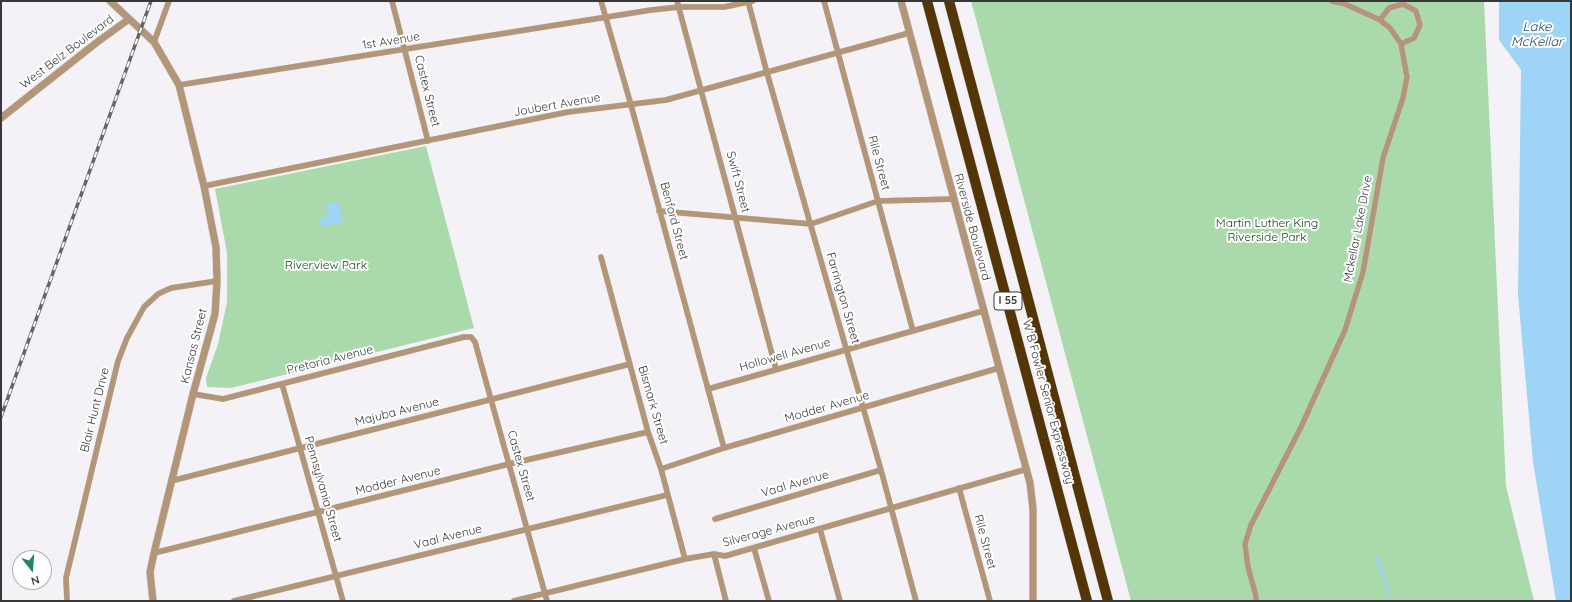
<!DOCTYPE html>
<style>
body{margin:0}
#map{position:relative;width:1572px;height:602px;overflow:hidden;background:#f4f2f6;font-family:Quicksand,sans-serif}
canvas{display:block}
.frame{position:absolute;inset:0;border:2px solid #383839;pointer-events:none}
.north{position:absolute;left:12px;top:550px;width:40px;height:40px;box-sizing:border-box;background:#fff;border:1px solid #afafb0;border-radius:50%;rotate:163deg;font-size:11px;font-weight:700;line-height:16px;text-align:center;color:#383839}
.north::after{content:'';display:block;margin:auto;width:14px;height:18px;background:#1f8661;clip-path:polygon(50% 0,100% 100%,50% 72%,0 100%)}
</style>
<div id="map">
<canvas width="1572" height="602"></canvas>
<div class="frame"></div>
<div class="north">N</div>
</div>
<script>
const ctx = document.querySelector('canvas').getContext('2d');
ctx.lineJoin = 'round';
function paint(path, color) {
  ctx.fillStyle = color;
  ctx.fill(path, 'evenodd');
}
function toPath(rows) {
  const path = new Path2D();
  for (const r of rows) {
    path.moveTo(r[0], r[1]);
    for (let i = 2; i < r.length; i += 2) path.lineTo(r[i], r[i + 1]);
  }
  return path;
}
function stroke(path, color, width, dash) {
  ctx.strokeStyle = color;
  ctx.lineWidth = width;
  ctx.lineCap = dash ? 'butt' : 'round';
  ctx.setLineDash(dash || []);
  ctx.stroke(path);
}
function drawText(font, color, halo, rows, align = 'center') {
  ctx.font = font + ' Quicksand,sans-serif';
  ctx.lineWidth = 4;
  ctx.setLineDash([]);
  ctx.textBaseline = 'middle';
  ctx.strokeStyle = halo;
  ctx.fillStyle = color;
  for (const [text, x, y, turn = 0] of rows) {
    ctx.save();
    ctx.translate(x, y);
    ctx.rotate((+turn || 0) * Math.PI / 180);
    ctx.textAlign = isNaN(turn) ? turn : align;
    if (halo) ctx.strokeText(text, 0, 0);
    ctx.fillText(text, 0, 0);
    ctx.restore();
  }
}
paint(toPath([
 [971,1,1484,1,1506,486,1534,601,1131,601],
 [426,146,474,328,231,388,207,387,206,378,218,344,227,302,227,253,215,189]
]), '#aadaac');
paint(toPath([
 [1499,1,1571,1,1571,601,1556,601,1533,462,1518,295,1521,70,1499,40],
 [338,202,343,222,321,227,320,218,329,216,326,204],
 [1374,555,1378,555,1391,595,1390,596]
]), '#9ed5f6');
const minor = toPath([
 [392,1,428,141],
 [601,1,631,105,724,448],
 [677,1,776,369],
 [748,1,767,73,881,470,916,601],
 [824,1,913,331],
 [1380,20,1389,8,1403,4,1416,11,1420,25,1414,38,1401,44],
 [154,42,169,1],
 [179,85,651,10,679,7,724,7,753,1],
 [204,186,568,112,666,100,909,33],
 [659,211,811,224,878,201,954,199],
 [601,257,648,432,661,469,685,559],
 [282,384,343,601],
 [708,389,983,311],
 [193,394,223,399,464,337,471,337,475,342,547,601],
 [661,469,724,448,999,368],
 [171,481,630,364],
 [959,488,990,601],
 [715,519,881,470],
 [820,529,840,601],
 [754,548,769,601],
 [154,553,509,464,648,432],
 [714,554,726,601],
 [67,601,66,578,118,361,127,338,144,307,158,294,171,288,217,281],
 [234,601,667,495],
 [514,601,685,559,714,554,725,556,1027,469],
 [1256,601,1256,596,1248,567,1245,544,1251,525,1301,427,1345,330,1363,272,1383,158,1403,98,1407,77,1401,44,1390,28,1380,20,1345,4,1332,1]
]);
const tertiary = toPath([
 [110,1,154,42,179,85,204,186,216,247,217,281,215,314,193,394,154,553,150,572,153,601],
 [901,1,1030,483,1033,509,1033,601],
 [1,118,96,43,129,19]
]);
const motorway = toPath([
 [927,1,1087,601],
 [949,1,1108,601]
]);
stroke(minor, '#cecdd0', 6);
stroke(tertiary, '#cecdd0', 8);
stroke(motorway, '#cecdd0', 11);
stroke(minor, '#b29677', 5.5);
stroke(tertiary, '#b29677', 7);
stroke(motorway, '#543506', 10);
const rail = toPath([
 [1,417,151,1]
]);
stroke(rail, '#656566', 3.5);
stroke(rail, '#fff', 2, [6]);
for (const [x, y, w] of [
 [1008,301,28]
]) {
  const box = new Path2D();
  box.roundRect(x - w / 2, y - 9, w, 18, 3);
  ctx.fillStyle = '#fff';
  ctx.fill(box);
  stroke(box, '#383839', 1);
}
drawText('bold 11px', '#383839', null, [
 ["I 55",1008,301]
]);
drawText('12px', '#383839', '#fff', [
 ["1st Avenue",391,41,-9],
 ["West Belz Boulevard",67,52,-37],
 ["Castex Street",427,91,76],
 ["Joubert Avenue",557,105,-10],
 ["Rile Street",879,163,75],
 ["Swift Street",738,182,75],
 ["Benford Street",674,221,75],
 ["Riverside Boulevard",972,227,75],
 ["Mckellar Lake Drive",1358,229,-79],
 ["Farrington Street",843,298,74],
 ["Kansas Street",194,346,-76],
 ["Hollowell Avenue",785,355,-16],
 ["Pretoria Avenue",330,360,-14],
 ["W B Fowler Senior Expressway",1048,402,75],
 ["Bismark Street",653,405,74],
 ["Modder Avenue",827,407,-16],
 ["Blair Hunt Drive",95,410,-76],
 ["Majuba Avenue",397,412,-14],
 ["Castex Street",521,466,74],
 ["Modder Avenue",398,481,-14],
 ["Vaal Avenue",795,484,-16],
 ["Pennsylvania Street",323,489,74],
 ["Silverage Avenue",769,531,-15],
 ["Vaal Avenue",448,537,-14],
 ["Rile Street",985,542,75]
]);
drawText('12px', '#0f4317', '#fff', [
 ["Martin Luther King",1267,223],
 ["Riverside Park",1267,237],
 ["Riverview Park",326,265]
]);
drawText('italic 13px', '#1f4960', '#fff', [
 ["Lake",1537,27],
 ["McKellar",1537,42]
]);
</script>
